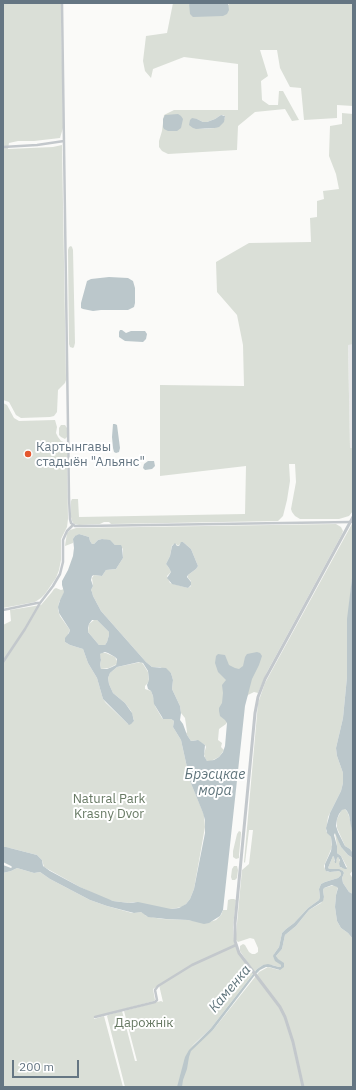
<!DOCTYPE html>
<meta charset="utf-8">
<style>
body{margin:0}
#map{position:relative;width:356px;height:1090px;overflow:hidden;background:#fafaf8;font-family:"IBM Plex Sans",sans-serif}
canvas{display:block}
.frame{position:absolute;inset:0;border:4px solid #657683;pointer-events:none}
.scale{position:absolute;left:12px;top:1060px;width:67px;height:18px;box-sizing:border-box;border:2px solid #657683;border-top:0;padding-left:5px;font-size:12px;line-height:14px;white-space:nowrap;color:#657683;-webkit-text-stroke:3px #fff;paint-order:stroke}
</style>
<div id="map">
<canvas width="356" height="1090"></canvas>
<div class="frame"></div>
<div class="scale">200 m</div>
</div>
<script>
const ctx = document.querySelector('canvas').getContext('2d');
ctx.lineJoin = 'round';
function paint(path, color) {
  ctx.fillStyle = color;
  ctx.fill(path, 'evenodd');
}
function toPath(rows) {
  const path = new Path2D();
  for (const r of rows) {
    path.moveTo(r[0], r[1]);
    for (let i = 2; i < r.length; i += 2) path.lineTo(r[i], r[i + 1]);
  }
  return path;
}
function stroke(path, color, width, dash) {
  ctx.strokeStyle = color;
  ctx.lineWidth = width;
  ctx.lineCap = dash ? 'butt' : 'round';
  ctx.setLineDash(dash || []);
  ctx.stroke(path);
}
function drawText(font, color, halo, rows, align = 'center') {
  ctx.font = font + ' "IBM Plex Sans",sans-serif';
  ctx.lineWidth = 4;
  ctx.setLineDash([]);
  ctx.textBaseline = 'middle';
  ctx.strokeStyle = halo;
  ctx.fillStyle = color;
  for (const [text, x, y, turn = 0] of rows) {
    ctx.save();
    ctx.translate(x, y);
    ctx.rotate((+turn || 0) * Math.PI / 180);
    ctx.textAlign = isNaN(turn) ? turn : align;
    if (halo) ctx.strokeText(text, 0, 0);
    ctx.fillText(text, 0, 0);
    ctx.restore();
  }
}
paint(toPath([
 [348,344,353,344,353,448,350,448]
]), '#e8e9e9');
paint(toPath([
 [3,3,61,3,63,128,60,138,34,141,18,141,9,143,8,149,53,147,62,145,66,380,65,383,58,390,57,412,54,416,50,417,21,418,16,415,9,402,3,400],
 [173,3,189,3,189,5,229,5,228,3,353,3,353,106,337,105,337,118,304,120,301,88,290,87,280,68,277,50,260,50,268,76,261,81,262,100,269,105,278,105,279,91,283,91,299,120,292,121,285,109,255,112,238,126,237,150,168,154,162,151,159,147,159,141,162,131,164,115,174,110,238,110,238,64,184,57,153,69,151,78,145,71,143,61,146,36,167,33],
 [221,115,224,115,225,118,215,128,204,129,193,128,197,119,203,122,207,122,215,119],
 [342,113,353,114,353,344,348,345,350,448,353,448,353,511,349,516,339,519,300,519,295,516,292,512,291,509,296,482,295,464,289,464,290,481,287,500,283,516,278,521,111,524,109,522,104,522,100,524,79,525,74,524,72,521,71,517,71,501,72,499,78,499,79,517,245,514,246,466,160,476,160,385,244,386,243,345,237,315,217,292,216,262,249,243,311,242,310,218,317,217,317,201,324,199,323,191,339,189,336,174,329,156,330,126,342,124],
 [71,246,72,247,73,250,75,343,74,347,73,348,70,347,69,344,68,250,69,247],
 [3,403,7,405,14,418,19,421,55,420,57,427,56,433,58,437,61,441,66,443,67,447,68,519,67,527,61,539,61,560,59,570,56,578,45,594,41,598,35,602,3,608],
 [61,425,65,425,67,428,67,437,65,439,61,437,59,435,59,428],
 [353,522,353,570,347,628,348,661,347,677,343,718,336,748,337,756,343,773,343,783,341,791,328,817,326,831,331,837,332,847,324,866,325,869,328,872,339,871,341,873,341,875,338,878,325,882,321,884,319,889,320,897,319,900,308,908,294,923,286,929,282,933,279,947,274,954,280,964,282,965,281,967,279,967,272,965,263,965,257,969,211,1028,191,1047,213,1030,259,972,268,967,279,970,284,964,277,959,276,956,282,949,285,935,296,926,309,910,321,903,324,897,323,890,324,888,334,885,338,887,336,895,335,907,337,921,341,928,348,933,353,939,353,1087,125,1087,107,1016,108,1015,122,1011,135,1061,137,1061,124,1011,161,1001,163,1002,159,985,153,989,155,1000,154,1001,94,1017,94,1019,104,1016,123,1087,3,1087,3,873,11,871,17,868,34,873,40,872,50,879,90,900,107,906,132,913,141,912,145,914,146,916,162,919,188,920,206,923,216,920,221,915,223,910,227,910,228,900,231,899,234,899,236,900,233,927,234,941,238,952,248,963,240,951,240,946,243,944,245,945,249,952,252,954,255,954,258,952,258,948,254,939,250,938,238,942,236,940,236,934,242,870,249,864,253,830,249,830,245,863,244,862,258,703,265,683],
 [336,524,341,527,343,531,342,534,267,672,258,693,254,692,248,695,245,700,228,720,226,724,219,729,218,740,222,743,221,747,224,750,219,757,211,761,207,761,205,758,204,754,206,747,205,745,196,740,191,741,187,735,186,734,187,732,185,718,181,713,180,706,172,689,173,680,171,673,160,667,152,667,146,662,101,611,93,596,92,592,91,590,93,586,92,578,94,575,102,576,106,570,116,569,123,558,123,549,120,545,115,545,110,541,102,539,98,540,94,544,92,544,90,541,89,537,79,534,74,537,73,543,65,546,67,533,70,530,76,528],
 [182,542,183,542,191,549,198,566,196,569,188,575,188,578,191,581,191,586,188,588,170,583,167,576,171,572,169,568,166,564,170,556,172,545,176,544,178,546],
 [56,588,61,590,64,589,64,593,59,602,58,610,60,616,70,630,69,632,65,642,70,645,83,649,88,663,97,678,103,699,106,703,128,724,133,722,134,720,131,711,125,703,113,693,109,684,108,678,110,673,117,667,141,662,143,664,148,672,149,681,147,684,145,686,145,689,151,691,153,696,155,706,162,718,163,719,171,719,174,721,173,727,181,740,190,781,204,815,205,827,194,889,190,899,186,904,182,907,171,909,166,909,134,902,129,903,113,901,105,899,80,887,44,867,42,860,37,855,10,848,3,847,3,625,11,621,10,610,41,605,52,592,54,589],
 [94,620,97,620,109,632,109,635,107,642,105,645,99,645,88,632,89,624],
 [102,653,106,653,115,657,117,661,117,664,109,668,101,669,100,664,101,659,100,656,100,654],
 [343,809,345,809,348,813,351,823,353,837,353,853,350,849,345,846,337,828,337,819,341,811],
 [239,831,241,832,241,834,239,855,239,858,236,859,233,857,233,851,237,834],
 [335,833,336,833,341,847,348,855,353,858,353,870,350,874,353,879,353,894,349,892,343,883,342,878,344,873,343,871,330,869,328,868,333,856,334,857,334,861,337,860,337,857,339,858,340,862,339,864,341,868,344,868,347,867,341,856,337,853,337,846],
 [234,866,237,866,238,870,237,878,235,880,232,880,231,877,232,869]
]), '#dadfd7');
paint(toPath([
 [189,3,228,3,229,10,227,14,223,16,193,17,190,14],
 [178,114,181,116,183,119,181,128,177,131,168,131,164,129,163,127,163,119,165,115],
 [221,115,225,116,224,122,219,127,215,128,196,129,193,128,189,125,190,120,192,118,197,119,203,122,207,122,215,119],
 [109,277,128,278,133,281,135,288,135,303,134,307,128,310,101,310,93,311,83,309,81,308,81,303,87,281,91,279],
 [120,330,122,330,126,333,131,331,145,331,147,334,146,339,143,342,125,341,119,337,119,332],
 [113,424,115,424,117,425,120,448,119,452,116,453,114,452,113,448,112,437],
 [148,461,154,461,155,466,152,469,145,470,143,468,144,464],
 [79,534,89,537,90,541,92,544,94,544,98,540,102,539,110,540,115,545,121,545,122,547,123,558,116,569,106,570,102,576,94,575,92,576,91,580,93,586,91,590,92,592,93,596,101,611,146,662,152,667,166,668,171,673,173,680,172,689,180,706,181,713,180,720,183,724,187,735,191,741,198,740,205,745,204,756,207,761,214,760,219,757,223,752,225,746,227,723,225,720,220,716,219,711,219,708,222,703,223,693,222,685,226,680,218,672,215,663,216,656,218,654,225,655,229,665,235,668,239,669,243,666,245,657,247,654,257,652,260,653,262,656,259,665,252,679,245,706,223,910,220,916,209,923,204,924,188,920,166,919,148,917,141,912,134,913,107,906,90,900,50,879,40,872,34,873,17,868,11,871,3,873,3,865,11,868,12,867,11,866,3,862,3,847,6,847,37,855,42,860,43,866,50,871,80,887,113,901,129,903,138,902,171,909,179,908,186,904,190,899,194,889,205,833,205,820,203,813,190,781,181,740,173,727,174,721,171,719,163,719,162,717,154,704,153,696,151,691,148,689,147,685,149,680,148,671,143,663,139,662,117,667,110,673,108,678,109,684,113,693,125,703,132,713,134,721,131,724,129,725,103,699,97,678,88,663,83,649,70,645,65,642,65,638,69,633,70,630,59,613,58,607,60,600,64,592,62,585,62,581,68,570,73,556,74,548,73,539,75,536],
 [92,620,97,620,109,632,109,635,107,642,105,645,99,645,88,632,88,628,89,624],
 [105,652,108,653,115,657,117,659,117,662,116,665,112,667,107,669,101,669,100,664,101,660,100,654],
 [181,542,183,542,191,549,198,566,196,569,188,575,187,577,191,582,191,585,188,588,172,584,167,578,171,572,169,568,166,564,170,556,172,546,175,543,177,546,179,546],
 [353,570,353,837,349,815,347,811,345,809,342,810,339,814,337,819,336,826,338,832,345,846,350,849,353,853,353,858,348,855,341,847,335,833,334,835,337,846,337,853,341,856,347,869,345,869,340,867,339,864,340,860,338,857,337,858,336,863,335,863,334,857,333,856,328,868,330,869,339,869,343,871,344,873,342,878,343,883,349,892,353,894,353,939,348,933,341,928,337,921,335,907,336,895,338,888,337,887,332,885,324,888,323,890,324,897,323,901,309,910,296,926,285,935,282,949,276,956,278,959,284,963,284,967,280,970,269,967,266,967,260,970,255,975,213,1030,191,1051,189,1057,187,1069,183,1080,182,1087,177,1087,185,1057,189,1050,211,1028,257,969,263,965,268,964,279,967,281,967,281,965,275,961,273,956,274,954,279,947,282,933,286,929,294,923,308,908,319,900,320,897,319,889,321,884,325,882,338,878,341,875,341,873,339,871,330,872,326,871,325,869,325,864,331,851,332,845,331,837,327,833,326,828,330,813,341,791,343,783,343,773,337,756,336,748,343,718,347,677,347,619]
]), '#bbc7cb');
stroke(toPath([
 [62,3,69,498,70,519,71,523,75,526,83,526,351,522],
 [3,147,37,145,64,141],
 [3,610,37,603,40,603,53,586,60,574,63,562,63,540,67,531,73,525],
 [3,662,25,629,40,603],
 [95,1017,155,1002,157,1000,155,990,158,986,192,965,236,945]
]), '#c3c8cc', 2.5);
stroke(toPath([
 [303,1087,293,1042,285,1017,280,1007,239,953,235,941,235,923,255,713,258,697,265,679,353,517]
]), '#c3c8cc', 3);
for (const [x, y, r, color] of [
 [28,454,4,"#e4572e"]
]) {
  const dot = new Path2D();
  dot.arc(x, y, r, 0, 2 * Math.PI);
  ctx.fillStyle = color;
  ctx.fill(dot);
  stroke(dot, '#fff', 1.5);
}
drawText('13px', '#657683', '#fff', [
 ["Картынгавы",36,447],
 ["стадыён \"Альянс\"",36,462]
], 'left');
drawText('13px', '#687a64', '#fff', [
 ["Natural Park",109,799],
 ["Krasny Dvor",109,814],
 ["Дарожнік",144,1023]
]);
drawText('italic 14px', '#60757c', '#fff', [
 ["Брэсцкае",215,775],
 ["мора",215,791],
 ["Каменка",230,989,-50]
]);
</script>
